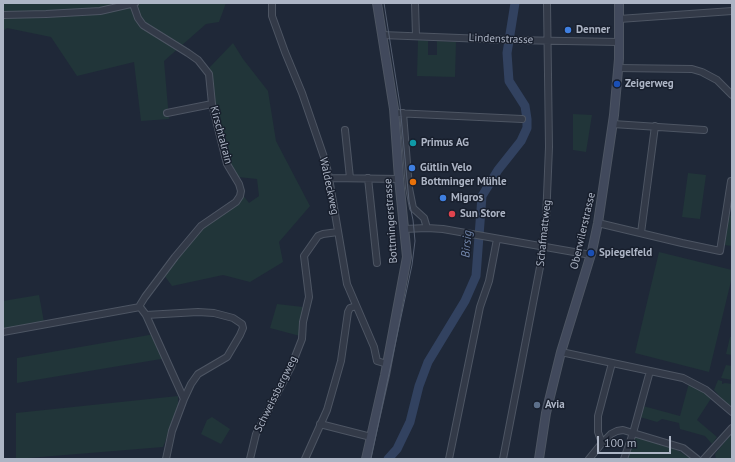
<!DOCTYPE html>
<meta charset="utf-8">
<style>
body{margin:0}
#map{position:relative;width:735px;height:462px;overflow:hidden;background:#1f2838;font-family:"PT Sans",sans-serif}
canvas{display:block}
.frame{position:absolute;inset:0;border:4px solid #adb5c5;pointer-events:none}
.scale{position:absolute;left:597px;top:436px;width:74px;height:18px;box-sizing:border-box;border:2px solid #adb5c5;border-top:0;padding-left:5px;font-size:12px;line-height:14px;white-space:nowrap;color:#adb5c5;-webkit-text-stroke:3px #181f2d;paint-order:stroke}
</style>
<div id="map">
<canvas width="735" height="462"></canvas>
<div class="frame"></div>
<div class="scale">100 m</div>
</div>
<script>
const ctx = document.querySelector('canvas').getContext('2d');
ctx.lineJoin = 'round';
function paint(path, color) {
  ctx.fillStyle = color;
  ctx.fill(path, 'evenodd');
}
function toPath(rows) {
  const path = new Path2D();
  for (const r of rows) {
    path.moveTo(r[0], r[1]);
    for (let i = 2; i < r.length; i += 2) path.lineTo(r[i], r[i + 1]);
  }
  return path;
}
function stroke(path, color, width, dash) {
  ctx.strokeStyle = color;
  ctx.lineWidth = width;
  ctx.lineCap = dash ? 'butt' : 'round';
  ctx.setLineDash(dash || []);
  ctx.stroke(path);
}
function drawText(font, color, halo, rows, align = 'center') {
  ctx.font = font + ' "PT Sans",sans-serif';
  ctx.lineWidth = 3;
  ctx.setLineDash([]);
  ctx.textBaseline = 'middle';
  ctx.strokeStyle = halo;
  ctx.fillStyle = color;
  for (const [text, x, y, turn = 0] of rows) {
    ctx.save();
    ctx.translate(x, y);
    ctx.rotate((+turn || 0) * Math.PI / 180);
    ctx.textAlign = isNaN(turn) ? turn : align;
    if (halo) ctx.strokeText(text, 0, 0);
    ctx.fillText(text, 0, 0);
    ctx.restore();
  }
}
paint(toPath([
 [3,3,226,3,219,22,206,24,164,61,169,119,141,121,134,62,77,76,51,37,7,28,3,31],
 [418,40,428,41,428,55,437,55,437,41,456,42,455,77,417,76],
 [233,43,243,59,268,91,276,141,310,206,279,242,283,262,250,282,223,275,172,286,164,275,203,226,242,194,249,203,259,196,257,179,238,177,226,158,213,107,209,68],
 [573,114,592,115,586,152,573,150],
 [688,173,706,175,700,219,682,217],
 [728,215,732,216,732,246,724,245],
 [659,252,732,270,732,277,709,372,635,353],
 [39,295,44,322,3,330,3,301],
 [277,304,303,307,300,336,270,328],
 [155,334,167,358,17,383,17,358],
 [730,337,732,337,732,355,726,354],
 [726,365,732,366,732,380,721,378],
 [718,380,722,381,722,384,725,383,732,384,732,408,728,406,714,390],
 [689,383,704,391,712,397,697,420,717,437,712,444,705,436,680,429,679,423,662,419,657,422,640,417,643,406,680,416],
 [178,396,178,409,163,447,16,459,16,413],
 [212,417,230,429,221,444,201,434,207,420],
 [732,433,732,459,716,459,715,454],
 [635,436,679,451,691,459,628,459]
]), '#213539');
stroke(toPath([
 [388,459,397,449,410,422,419,386,428,362,465,301,476,276,482,196,498,170,521,141,527,128,527,119,525,106,509,81,507,53,515,3]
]), '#324260', 9);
const minor = toPath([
 [272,3,272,16,285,52,302,93,326,163,329,178,347,284,374,347,377,361,387,364],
 [415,3,416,36],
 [133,4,138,18,143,25,188,53,198,60,209,74,212,104,227,164,239,184,241,191,240,196,236,202,201,226,175,257,145,297,140,305,140,307],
 [3,15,46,14,100,11,135,3],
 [619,19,732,11],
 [382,35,511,40,619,42],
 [618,68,692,69,702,72,717,80,732,95],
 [167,113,212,104],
 [394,113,522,119],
 [403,113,409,188,413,208,424,218,427,228],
 [613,124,704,130],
 [345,130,350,178],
 [329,178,399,179],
 [368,178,377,263],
 [598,223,682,243,720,251,731,181],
 [404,229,427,228,443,229,591,255],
 [641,233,655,126],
 [140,307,146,315,184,399,172,431,166,459],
 [146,315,198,312,214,313,233,318,242,324,243,328,240,335,227,357,198,374,191,384,184,399],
 [3,332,140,307],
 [561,352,683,378,706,390,732,412],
 [320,424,371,437],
 [602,443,598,432,598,416,612,363],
 [250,459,256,434,291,367,302,339,303,322,309,297,304,256,318,236,323,234,338,232],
 [305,459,327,410,341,361,348,312,350,308,356,306],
 [449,459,480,307,489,281,497,239],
 [503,459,540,267,546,220,549,147,547,3],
 [589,459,602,443,611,434,617,431,623,430,683,448,697,459],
 [624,459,633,433,650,371],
 [704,459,732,428]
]);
const secondary = toPath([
 [366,459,385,375,407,257,399,179,394,109,377,3],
 [539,459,546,413,561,352,592,251,598,223,614,115,619,59,619,3]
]);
stroke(minor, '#4d5563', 8);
stroke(secondary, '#4d5563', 10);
stroke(minor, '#333a48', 6);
stroke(secondary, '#41495c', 8);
stroke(toPath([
 [371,459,412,265,415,241,413,220,409,201,400,105,384,3]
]), '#545e70', 1);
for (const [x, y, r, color] of [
 [568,30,4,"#3f7fe0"],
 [617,84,4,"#1a4fb4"],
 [413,143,4,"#0f9aa8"],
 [412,168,4,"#3f7fe0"],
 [413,182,4,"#e8710a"],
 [443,198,4,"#3f7fe0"],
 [452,214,4,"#e0444e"],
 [591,253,4,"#1a4fb4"],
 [537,405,4,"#5c6f8a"]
]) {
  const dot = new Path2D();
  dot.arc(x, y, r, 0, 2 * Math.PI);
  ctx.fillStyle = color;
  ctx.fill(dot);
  stroke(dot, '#181f2d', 1.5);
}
drawText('bold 11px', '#adb5c5', '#181f2d', [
 ["Denner",576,30],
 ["Zeigerweg",625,84],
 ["Primus AG",421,143],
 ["Gütlin Velo",420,168],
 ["Bottminger Mühle",421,182],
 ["Migros",451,198],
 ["Sun Store",460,214],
 ["Spiegelfeld",599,253],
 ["Avia",545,405]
], 'left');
drawText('11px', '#adb5c5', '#181f2d', [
 ["Lindenstrasse",501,39,2],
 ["Kirschtalrain",221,135,75],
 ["Waldeckweg",329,186,78],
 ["Bottmingerstrasse",391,221,-94],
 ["Oberwilerstrasse",583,231,-77],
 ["Schafmattweg",544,233,-84],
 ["Schweissbergweg",276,394,-64]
]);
drawText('italic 12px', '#7489af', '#181f2d', [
 ["Birsig",467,244,-85]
]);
</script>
